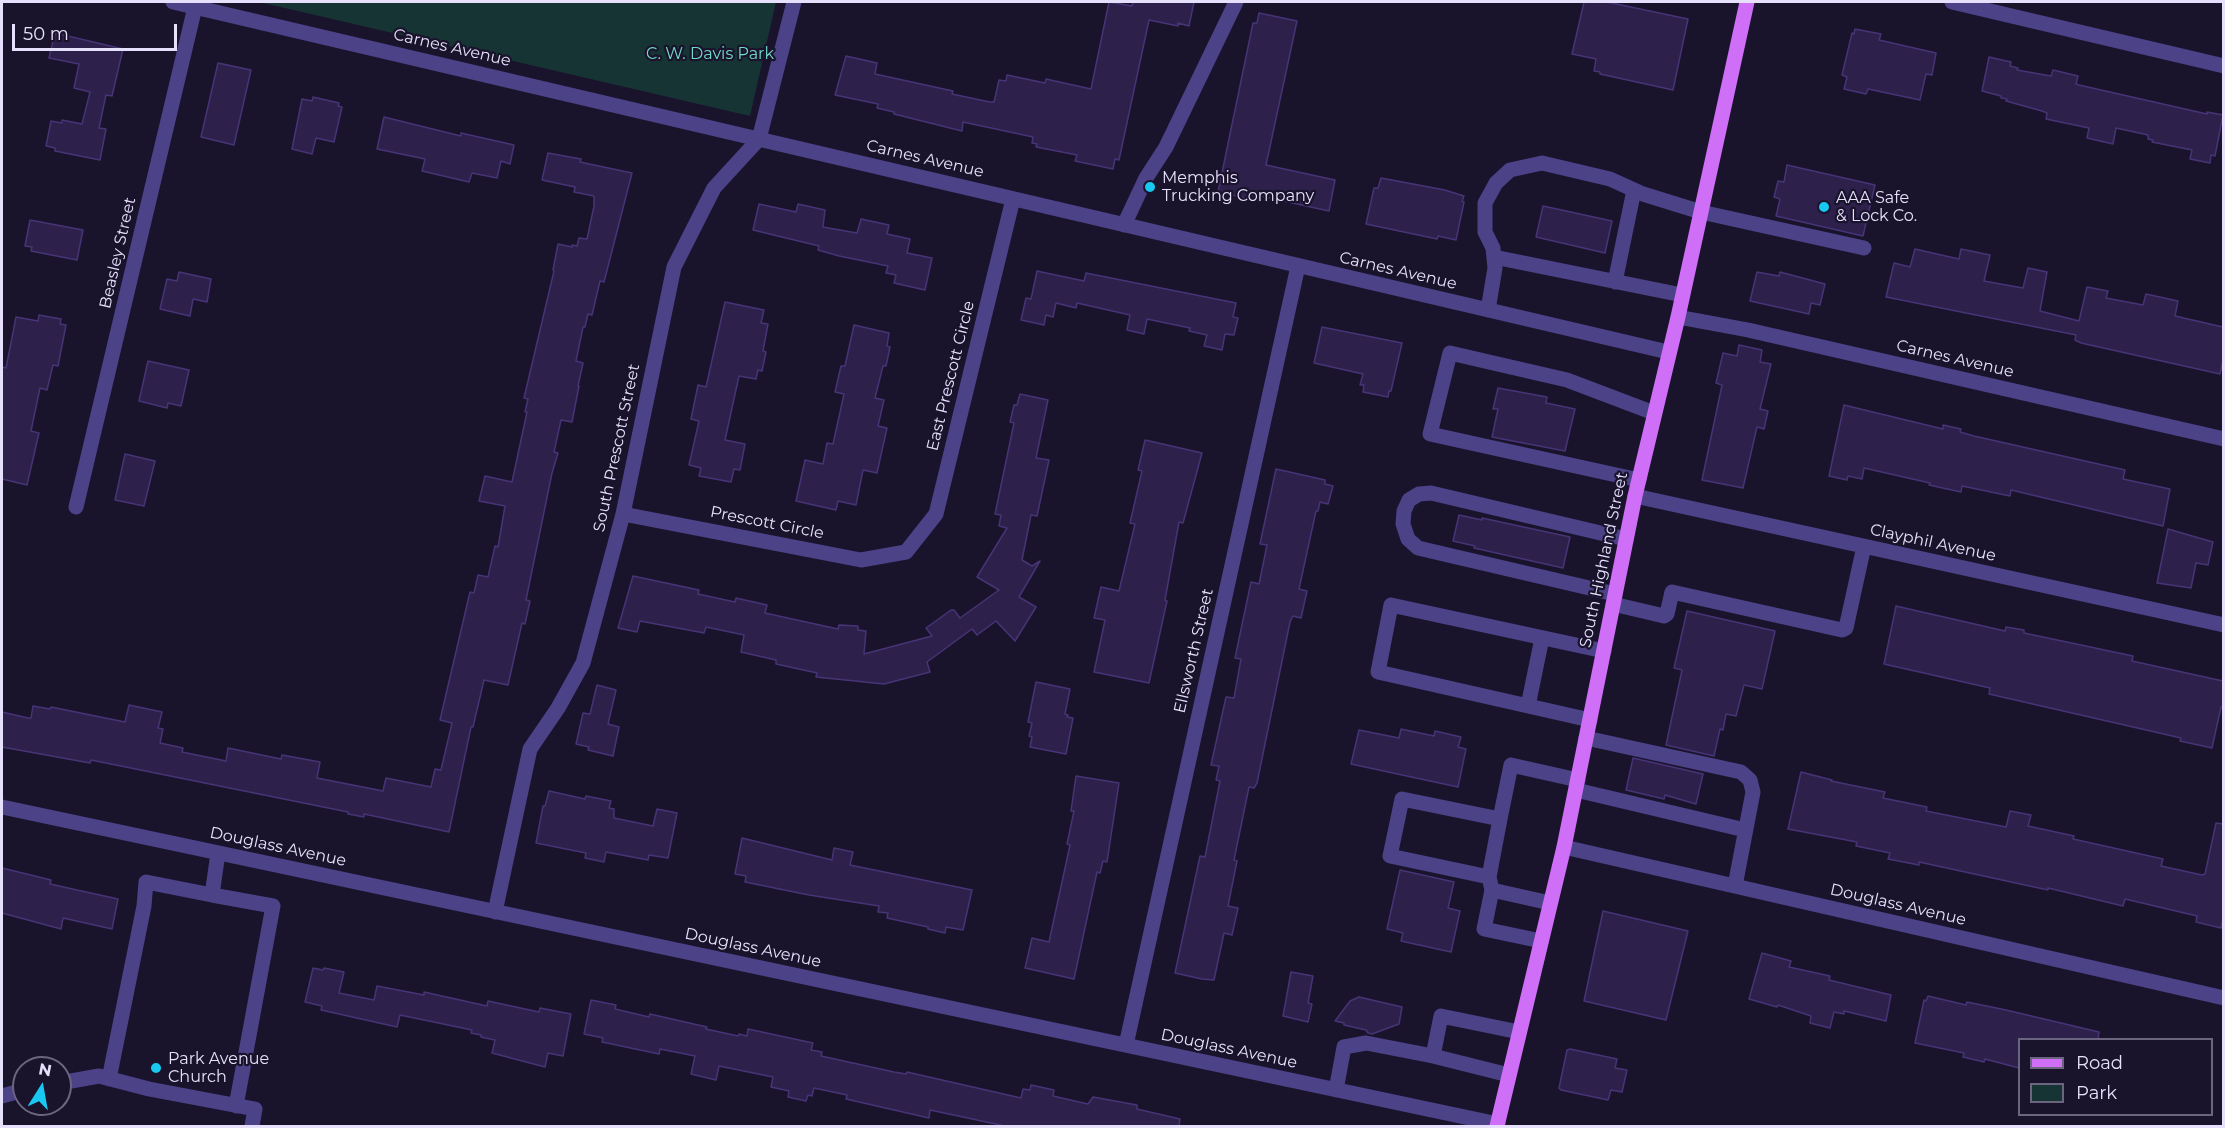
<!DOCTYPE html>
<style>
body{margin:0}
#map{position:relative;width:2225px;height:1128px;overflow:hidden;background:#1a132c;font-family:Montserrat,sans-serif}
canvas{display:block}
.frame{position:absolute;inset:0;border:3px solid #e6e0fd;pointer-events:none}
.legend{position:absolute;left:2018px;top:1038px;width:195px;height:78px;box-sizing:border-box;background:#1a132c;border:2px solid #6c6580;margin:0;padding:8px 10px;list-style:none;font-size:18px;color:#e6e0fd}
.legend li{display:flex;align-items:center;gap:12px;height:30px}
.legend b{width:30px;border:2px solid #6c6580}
.north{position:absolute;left:12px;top:1056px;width:60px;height:60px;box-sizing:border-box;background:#1a132c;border:2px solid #6c6580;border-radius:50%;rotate:11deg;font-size:16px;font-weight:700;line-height:24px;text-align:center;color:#e6e0fd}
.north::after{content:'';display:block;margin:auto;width:21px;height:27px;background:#19c8f0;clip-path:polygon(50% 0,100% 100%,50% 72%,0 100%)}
.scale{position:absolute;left:12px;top:24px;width:165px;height:27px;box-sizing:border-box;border:3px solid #e6e0fd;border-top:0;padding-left:8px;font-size:18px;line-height:21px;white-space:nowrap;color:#e6e0fd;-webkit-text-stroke:4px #1a132c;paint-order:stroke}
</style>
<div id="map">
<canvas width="2225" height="1128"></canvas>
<div class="frame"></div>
<ul class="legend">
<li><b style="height:8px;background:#cf6ef6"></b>Road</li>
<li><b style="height:16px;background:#173435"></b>Park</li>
</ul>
<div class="north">N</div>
<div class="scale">50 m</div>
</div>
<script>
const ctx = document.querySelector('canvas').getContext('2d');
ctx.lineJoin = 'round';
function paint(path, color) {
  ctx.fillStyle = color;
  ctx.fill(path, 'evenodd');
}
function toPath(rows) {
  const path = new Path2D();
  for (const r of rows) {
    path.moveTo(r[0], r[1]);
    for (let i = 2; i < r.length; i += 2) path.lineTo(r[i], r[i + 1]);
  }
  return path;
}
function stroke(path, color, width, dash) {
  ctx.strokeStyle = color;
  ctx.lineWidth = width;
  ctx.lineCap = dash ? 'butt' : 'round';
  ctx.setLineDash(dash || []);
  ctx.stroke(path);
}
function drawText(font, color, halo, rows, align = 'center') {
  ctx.font = font + ' Montserrat,sans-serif';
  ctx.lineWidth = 4.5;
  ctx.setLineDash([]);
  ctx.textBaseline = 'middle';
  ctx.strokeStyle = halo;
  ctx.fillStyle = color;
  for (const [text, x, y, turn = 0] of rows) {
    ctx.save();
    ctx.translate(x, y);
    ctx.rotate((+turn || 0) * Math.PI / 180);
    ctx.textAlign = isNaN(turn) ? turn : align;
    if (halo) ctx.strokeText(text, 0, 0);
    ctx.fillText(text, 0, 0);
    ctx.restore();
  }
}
paint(toPath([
 [259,2,776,2,750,116]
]), '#173435');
const building = toPath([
 [1109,2,1132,6,1133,2,1194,2,1189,26,1178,23,1178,26,1149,20,1119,160,1115,159,1113,169,1075,161,1077,155,1036,147,1037,144,1032,143,1033,137,963,122,962,131,894,114,894,112,877,108,878,104,835,95,846,56,877,63,875,74,953,91,952,94,990,102,994,102,999,80,1006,81,1007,75,1045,83,1046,79,1091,89,1109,2],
 [1584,2,1607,2,1688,19,1673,90,1600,74,1600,72,1594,71,1596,59,1572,54,1584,2],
 [1259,13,1297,21,1266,165,1335,180,1329,211,1260,196,1259,201,1218,192,1253,23,1257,23,1259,13],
 [1855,29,1881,34,1879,40,1936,53,1932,75,1926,74,1920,100,1868,89,1866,94,1844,89,1847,77,1842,75,1852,33,1854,34,1855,29],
 [55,33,123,49,112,96,106,95,99,128,106,129,100,160,55,151,55,148,46,146,51,121,62,123,62,120,82,124,90,92,74,88,79,64,49,58,55,33],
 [1989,57,2011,62,2010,66,2018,68,2017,70,2051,76,2053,70,2078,76,2076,84,2079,85,2207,114,2207,112,2223,115,2215,156,2211,155,2210,163,2190,159,2192,150,2152,142,2153,140,2148,139,2148,135,2116,128,2113,144,2087,138,2089,128,2046,119,2047,113,2042,111,2006,101,2007,99,2001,98,2001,96,1982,91,1989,57],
 [218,63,251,70,234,145,201,137,218,63],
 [313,97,339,103,338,106,342,107,334,142,316,138,312,154,292,149,302,99,312,101,313,97],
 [384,117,461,136,461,133,514,145,510,164,501,161,497,178,472,173,469,182,422,171,425,159,377,149,384,117],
 [548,153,581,159,580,162,632,173,604,282,600,281,592,315,588,314,585,327,583,327,576,361,583,363,578,386,579,386,572,422,561,420,554,452,558,453,552,473,526,600,530,601,525,624,522,623,508,685,484,680,473,727,471,727,449,832,364,814,364,817,348,814,348,812,101,762,91,760,90,763,2,747,2,712,28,718,31,718,33,706,50,709,51,707,125,722,129,705,162,712,158,728,163,729,160,743,183,748,182,752,226,761,228,748,281,759,282,755,320,762,317,778,383,791,386,778,431,787,435,769,441,770,452,723,440,720,470,592,474,593,478,575,488,577,495,546,498,547,505,506,479,501,485,476,512,482,527,412,525,412,528,399,524,398,554,271,553,270,558,244,572,247,572,245,577,246,579,238,587,239,594,206,594,196,574,192,575,187,542,180,548,153],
 [1787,165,1875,185,1863,236,1776,216,1780,199,1774,197,1778,181,1784,182,1787,165],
 [1381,178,1445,190,1464,196,1462,201,1464,202,1456,240,1438,236,1437,239,1366,224,1374,188,1378,188,1381,178],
 [759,204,796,212,798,204,825,210,823,227,857,233,861,219,889,225,887,234,910,239,907,253,932,258,925,290,894,283,896,275,886,273,888,266,839,256,818,250,819,246,753,230,759,204],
 [1543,206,1612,221,1605,253,1536,237,1543,206],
 [30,220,83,230,77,260,31,251,32,247,25,246,30,220],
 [1915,249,1959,259,1961,249,1990,255,1984,281,2023,288,2028,268,2047,272,2040,311,2079,321,2087,287,2108,291,2106,298,2143,305,2146,294,2178,301,2175,316,2223,327,2223,360,2220,374,2081,343,2075,340,2076,335,1886,297,1894,263,1910,267,1915,249],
 [1037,271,1084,281,1086,273,1236,303,1233,317,1238,318,1234,335,1225,334,1222,350,1204,346,1207,335,1189,331,1190,328,1147,319,1144,334,1127,330,1130,315,1077,303,1076,308,1056,303,1053,317,1046,315,1044,325,1021,320,1026,298,1031,299,1037,271],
 [179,272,211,279,207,302,193,299,190,316,160,309,167,279,177,281,179,272],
 [1757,272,1779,276,1780,272,1825,284,1820,305,1811,303,1809,314,1750,301,1757,272],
 [725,302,764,310,761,323,768,324,763,351,766,352,762,371,758,370,756,379,739,376,725,440,745,444,740,470,734,469,731,482,699,476,701,468,689,465,699,421,691,419,698,385,706,387,725,302],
 [39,315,61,319,60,324,66,325,58,366,53,365,47,390,40,388,31,431,39,433,27,485,2,479,2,367,6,368,16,317,38,321,39,315],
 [854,325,889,333,887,346,890,347,886,366,883,366,875,398,884,400,878,426,887,428,877,473,863,470,856,505,838,501,836,510,796,501,805,460,823,464,827,443,833,444,844,394,835,392,841,366,845,366,854,325],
 [1322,327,1402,343,1391,391,1389,391,1388,397,1363,392,1364,385,1360,385,1363,374,1314,363,1322,327],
 [1739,345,1762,350,1760,362,1771,364,1760,409,1768,411,1764,429,1757,427,1743,488,1702,480,1722,385,1716,383,1723,353,1737,356,1739,345],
 [148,361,189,370,181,406,168,403,167,408,139,401,148,361],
 [1498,388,1547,397,1546,403,1575,409,1565,451,1492,437,1498,409,1493,409,1498,388],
 [1020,394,1048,400,1036,458,1049,460,1037,516,1031,515,1022,560,1032,566,1040,561,1019,597,1036,607,1015,641,996,621,977,635,972,629,927,662,930,672,884,684,816,677,817,673,776,664,776,660,741,652,744,635,706,627,704,633,640,621,637,632,618,628,633,576,699,590,698,594,735,602,736,598,767,605,765,613,838,629,839,625,858,626,858,630,866,631,864,654,932,636,926,628,951,610,954,610,960,618,999,590,977,577,1007,528,999,526,1001,515,995,514,1014,423,1010,422,1014,405,1017,405,1020,394],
 [1844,405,1943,429,1943,425,1961,429,1960,432,1974,436,2125,470,2123,479,2170,489,2163,526,2011,490,2010,496,1962,486,1961,492,1929,485,1930,483,1864,468,1862,479,1848,476,1847,480,1829,476,1844,405],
 [1145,440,1202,453,1183,523,1179,522,1165,600,1167,601,1149,683,1094,672,1105,620,1094,618,1101,587,1119,591,1135,524,1130,523,1142,471,1138,470,1145,440],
 [125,454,155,461,144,506,115,500,125,454],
 [1276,469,1325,480,1325,484,1333,486,1328,504,1320,502,1318,511,1316,511,1299,589,1307,591,1301,618,1293,616,1290,622,1257,783,1254,788,1249,787,1234,860,1237,861,1228,906,1238,908,1232,935,1224,933,1214,980,1202,979,1175,973,1200,856,1205,857,1220,781,1216,780,1219,766,1211,765,1226,697,1234,698,1241,659,1235,658,1251,582,1259,584,1267,545,1260,544,1276,469],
 [1459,515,1482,520,1482,518,1570,537,1563,568,1474,548,1475,546,1453,541,1459,515],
 [2168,529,2213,542,2208,565,2196,563,2191,588,2157,583,2168,529],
 [1896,606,2005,631,2006,627,2024,630,2024,633,2133,656,2132,661,2223,681,2223,707,2221,707,2212,748,2180,741,2181,738,1989,694,1990,688,1884,664,1896,606],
 [1687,611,1775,631,1762,689,1744,685,1736,716,1726,714,1723,730,1720,729,1714,756,1666,745,1682,670,1674,668,1687,611],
 [1036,682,1070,689,1065,714,1068,715,1067,717,1073,718,1066,754,1030,747,1032,737,1029,736,1032,723,1028,722,1036,682],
 [597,685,616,690,608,724,619,727,613,756,588,750,589,747,576,744,583,713,590,714,597,685],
 [1401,729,1434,736,1435,731,1461,737,1458,747,1466,749,1458,787,1351,764,1359,730,1399,738,1401,729],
 [1633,758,1703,774,1696,804,1665,795,1664,799,1626,790,1633,758],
 [1801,772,1832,780,1831,781,1885,792,1883,798,1927,807,1926,811,2006,827,2010,811,2031,815,2028,826,2074,836,2073,839,2163,859,2161,866,2202,875,2205,874,2216,823,2223,824,2223,919,2221,928,2196,922,2197,916,2125,899,2123,906,2048,888,2048,890,1919,862,1919,865,1888,859,1890,853,1856,846,1857,842,1788,829,1801,772],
 [1076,776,1119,783,1107,862,1103,861,1100,873,1097,872,1074,979,1025,968,1032,938,1049,942,1070,845,1067,844,1074,811,1071,811,1076,776],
 [549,791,585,799,586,796,611,801,609,808,614,809,614,818,653,826,657,809,677,813,668,858,649,855,648,860,606,852,604,862,585,858,586,853,536,843,543,806,545,806,549,791],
 [742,838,832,860,834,848,853,852,850,865,972,890,963,930,946,927,945,933,928,929,928,927,887,918,888,913,878,912,879,906,809,895,745,882,746,876,735,874,742,838],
 [2,868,51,880,50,884,118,899,112,929,63,918,61,929,2,913,2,868],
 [1400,870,1454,882,1448,908,1460,911,1451,952,1401,941,1403,933,1387,929,1400,870],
 [1603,911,1688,931,1666,1020,1584,1001,1603,911],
 [1762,953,1791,961,1789,967,1830,976,1829,980,1891,995,1886,1021,1844,1011,1844,1014,1834,1012,1830,1028,1810,1023,1811,1016,1778,1005,1777,1007,1749,999,1762,953],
 [313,968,323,970,324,968,344,972,339,993,374,1000,377,986,424,995,424,992,487,1006,488,1001,539,1012,540,1008,571,1014,563,1056,548,1053,545,1067,492,1053,495,1040,481,1037,481,1035,471,1033,472,1030,400,1015,397,1027,321,1010,322,1006,305,1002,313,968],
 [1291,972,1313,976,1308,1003,1312,1004,1308,1022,1283,1016,1291,972],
 [1928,996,1966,1005,1967,1002,2006,1010,2099,1032,2098,1040,2019,1040,2019,1068,1985,1059,1984,1062,1963,1057,1964,1053,1915,1043,1924,1000,1926,1001,1928,996],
 [1359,997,1402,1007,1399,1024,1372,1034,1368,1033,1366,1030,1344,1025,1344,1023,1335,1021,1350,1001,1359,997],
 [591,1000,616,1005,615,1009,649,1017,650,1014,707,1027,706,1029,738,1036,739,1034,747,1036,748,1029,813,1043,811,1050,822,1052,821,1056,894,1072,906,1074,907,1072,1021,1098,1023,1089,1030,1090,1031,1085,1054,1090,1053,1096,1088,1104,1093,1097,1137,1105,1137,1109,1180,1119,1179,1126,1005,1126,930,1110,929,1118,846,1099,847,1095,814,1088,812,1096,808,1095,806,1101,788,1097,789,1091,771,1087,773,1077,719,1066,716,1080,691,1074,695,1056,660,1049,659,1054,602,1042,603,1038,584,1034,591,1000],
 [1570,1049,1617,1059,1615,1068,1627,1070,1622,1092,1611,1090,1608,1100,1561,1090,1559,1088,1567,1050,1570,1049]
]);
paint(building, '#2d214b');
stroke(building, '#473476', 1.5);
stroke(toPath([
 [173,2,1668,352],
 [1952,2,2224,66],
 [1124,225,1146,178,1166,147,1236,2],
 [1494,257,1682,295],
 [1615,282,1634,190],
 [1488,310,1495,268,1493,248,1485,232,1485,203,1496,183,1510,170,1542,163,1610,179,1643,194,1701,212,1864,248],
 [1678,317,1748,330,2224,439],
 [1639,480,1430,434,1450,353,1567,380,1654,413],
 [1635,496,2224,625],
 [76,507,195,7],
 [623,514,861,560,906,552,936,514,1013,199],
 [1615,594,1418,548,1408,539,1403,524,1404,511,1409,500,1419,494,1431,493,1626,539],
 [1613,604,1664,616,1667,614,1672,592,1842,630,1846,628,1864,546],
 [1528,706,1542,638],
 [1590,720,1378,672,1391,605,1604,651],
 [1586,738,1741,772,1750,780,1753,792,1735,886],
 [1576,790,1745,830],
 [2,807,1498,1124],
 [1564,847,2224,998],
 [1489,877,1500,819],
 [1492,890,1550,903],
 [212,895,273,906,236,1106],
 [495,912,530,749,558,708,583,663,623,514,674,267,714,188,759,139,794,2],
 [1541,941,1484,929,1492,890,1489,877,1390,856,1402,799,1500,819,1511,765,1578,780],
 [1126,1045,1298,266],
 [1509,1075,1433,1056,1441,1016,1519,1032],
 [109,1079,144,906,146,882,212,895,218,853],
 [60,1083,99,1076,149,1089,255,1109,252,1126],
 [1336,1090,1344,1047,1366,1043,1433,1056],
 [2,1096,24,1090]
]), '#4b4287', 15);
stroke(toPath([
 [1497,1126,1564,847,1635,496,1678,317,1747,2]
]), '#cf6ef6', 15);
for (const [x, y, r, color] of [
 [1150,187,6,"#19c8f0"],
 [1824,207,6,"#19c8f0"],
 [156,1068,6,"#19c8f0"]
]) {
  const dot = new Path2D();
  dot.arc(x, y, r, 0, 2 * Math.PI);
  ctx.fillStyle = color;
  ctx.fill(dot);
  stroke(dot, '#1a132c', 2);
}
drawText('16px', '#e6e0fd', '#1a132c', [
 ["Carnes Avenue",452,48,13],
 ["Carnes Avenue",925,159,13],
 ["Beasley Street",118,253,-77],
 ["Carnes Avenue",1398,271,13],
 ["Carnes Avenue",1955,359,13],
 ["East Prescott Circle",951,376,-76],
 ["South Prescott Street",617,448,-78],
 ["Prescott Circle",767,523,11],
 ["Clayphil Avenue",1933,543,12],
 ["South Highland Street",1604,560,-78],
 ["Ellsworth Street",1194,651,-77],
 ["Douglass Avenue",278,847,12],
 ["Douglass Avenue",1898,905,13],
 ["Douglass Avenue",753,948,12],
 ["Douglass Avenue",1229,1049,12]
]);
drawText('16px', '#6fdac9', '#1a132c', [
 ["C. W. Davis Park",710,54]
]);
drawText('16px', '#e6e0fd', '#1a132c', [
 ["Memphis",1162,178],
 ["Trucking Company",1162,196],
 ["AAA Safe",1836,198],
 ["& Lock Co.",1836,216],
 ["Park Avenue",168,1059],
 ["Church",168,1077]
], 'left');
</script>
